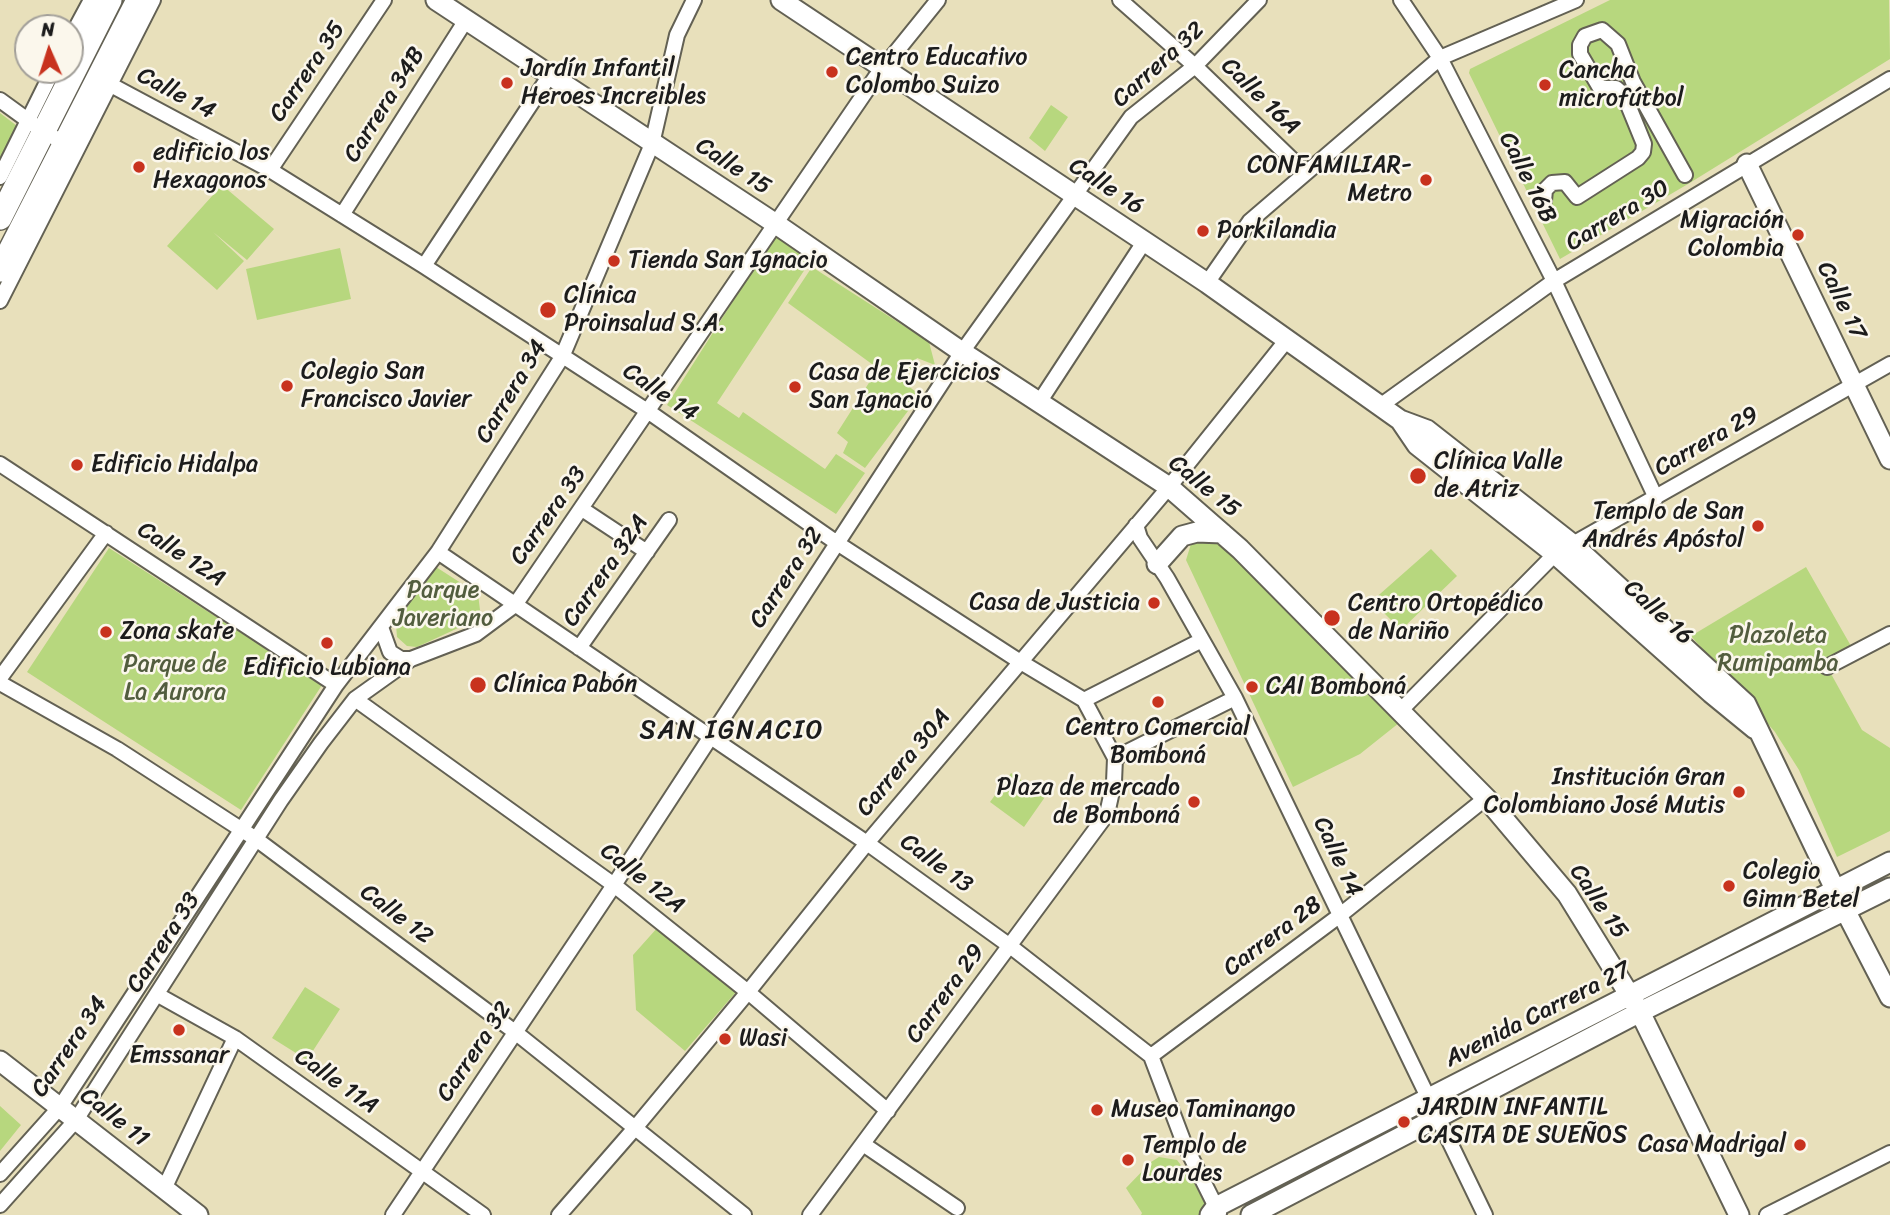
<!DOCTYPE html>
<meta charset="utf-8">
<style>
body{margin:0}
#map{position:relative;width:1890px;height:1215px;overflow:hidden;background:#e8e0bb;font-family:Sriracha,sans-serif}
canvas{display:block}
.north{position:absolute;left:14px;top:14px;width:70px;height:70px;box-sizing:border-box;background:#fbf7ec;border:2px solid #a29f99;border-radius:50%;rotate:357deg;font-size:19px;font-weight:700;line-height:28px;text-align:center;color:#1c1c1c}
.north::after{content:'';display:block;margin:auto;width:24px;height:32px;background:#c8321e;clip-path:polygon(50% 0,100% 100%,50% 72%,0 100%)}
</style>
<div id="map">
<canvas width="1890" height="1215"></canvas>
<div class="north">N</div>
</div>
<script>
const ctx = document.querySelector('canvas').getContext('2d');
ctx.lineJoin = 'round';
function paint(path, color) {
  ctx.fillStyle = color;
  ctx.fill(path, 'evenodd');
}
function toPath(rows) {
  const path = new Path2D();
  for (const r of rows) {
    path.moveTo(r[0], r[1]);
    for (let i = 2; i < r.length; i += 2) path.lineTo(r[i], r[i + 1]);
  }
  return path;
}
function stroke(path, color, width, dash) {
  ctx.strokeStyle = color;
  ctx.lineWidth = width;
  ctx.lineCap = dash ? 'butt' : 'round';
  ctx.setLineDash(dash || []);
  ctx.stroke(path);
}
function drawText(font, color, halo, rows, align = 'center') {
  ctx.font = font + ' Sriracha,sans-serif';
  ctx.lineWidth = 5;
  ctx.setLineDash([]);
  ctx.textBaseline = 'middle';
  ctx.strokeStyle = halo;
  ctx.fillStyle = color;
  for (const [text, x, y, turn = 0] of rows) {
    ctx.save();
    ctx.translate(x, y);
    ctx.rotate((+turn || 0) * Math.PI / 180);
    ctx.textAlign = isNaN(turn) ? turn : align;
    if (halo) ctx.strokeText(text, 0, 0);
    ctx.fillText(text, 0, 0);
    ctx.restore();
  }
}
paint(toPath([
 [1610,0,1889,0,1890,59,1688,184,1560,259,1469,73,1470,69],
 [1051,105,1068,117,1045,151,1029,138],
 [0,113,17,126,0,158],
 [222,185,274,229,247,260,213,232,244,261,217,290,167,246],
 [775,235,811,260,717,403,739,418,743,412,825,469,836,454,865,473,836,514,667,405],
 [340,248,351,299,257,320,246,269],
 [812,267,929,342,935,365,917,358,903,382,920,395,865,468,843,453,848,442,837,433,879,367,876,367,788,303],
 [1205,538,1227,547,1404,719,1360,754,1293,787,1186,560,1191,544],
 [109,548,322,685,241,810,27,672],
 [1431,549,1457,576,1401,630,1372,601],
 [436,567,478,594,480,610,473,619,456,629,417,647,407,646,397,637,396,625,401,614],
 [1806,567,1851,646,1830,672,1862,730,1890,748,1890,831,1837,857,1799,770,1775,732,1691,636],
 [1011,773,1045,797,1024,827,990,802],
 [658,927,736,992,685,1051,636,1010,633,955],
 [305,987,340,1009,307,1060,272,1038],
 [0,1106,21,1125,0,1151],
 [1159,1157,1177,1160,1193,1181,1205,1204,1199,1215,1141,1215,1142,1213,1126,1188,1151,1162]
]), '#b7d77e');
const street = toPath([
 [1120,0,1195,66,1305,172],
 [1401,0,1440,58,1554,281,1656,498],
 [70,39,91,0],
 [111,85,270,170,424,266,649,412,837,543,1019,661,1084,700,1115,758,1114,782,1107,814,810,1215],
 [0,100,44,132,72,147],
 [270,170,384,0],
 [0,177,53,70],
 [1544,201,1545,190,1552,183,1565,182,1577,197,1638,158,1643,152,1644,144,1624,95,1616,88,1600,88,1580,54,1580,45,1585,36,1602,30,1618,44,1633,82,1685,175],
 [342,215,466,20],
 [424,266,550,75],
 [1207,283,1250,221,1440,58,1576,0],
 [0,301,153,0],
 [1040,401,1144,242],
 [1380,406,1554,281,1890,79],
 [0,464,336,685],
 [582,509,647,552],
 [1136,525,1140,538,1167,578,1235,698,1485,1215],
 [438,552,867,843,1010,946,1151,1056,1184,1143,1219,1213],
 [381,627,390,652,401,659,411,659],
 [579,648,669,520],
 [1827,667,1890,634],
 [0,678,106,533],
 [0,683,117,749,256,839,515,1032,744,1215],
 [355,699,614,885,748,992,888,1111],
 [1084,700,1202,640],
 [1400,711,1555,554,1890,364],
 [1115,758,1235,698],
 [158,995,235,1038,483,1215],
 [1151,1056,1339,916,1486,798],
 [863,1144,957,1208],
 [0,1174,60,1107,336,685,438,552,562,357,652,144,677,35,694,0],
 [164,1189,235,1038],
 [0,1205,76,1120,281,800,321,743,355,699,411,659,476,634,515,605,875,78,938,0],
 [393,1215,614,885,962,352,1131,117,1195,66,1259,0],
 [559,1215,635,1128,748,992,867,843,1169,487,1286,341],
 [1767,1215,1890,1153]
]);
const secondary = toPath([
 [436,0,776,224,962,352,1169,487,1240,549,1486,798,1567,894,1640,1012,1739,1215],
 [781,0,1207,283,1400,420,1427,430,1571,543,1746,704,1845,910,1890,997],
 [1747,164,1890,459],
 [1400,420,1417,445,1555,554,1711,693,1755,729],
 [1157,564,1182,536,1197,532,1222,533],
 [0,1061,198,1215],
 [1210,1215,1216,1207,1890,862],
 [1251,1215,1640,1012,1890,888]
]);
const primary = toPath([
 [0,218,110,0],
 [0,270,138,0]
]);
stroke(street, '#636154', 18);
stroke(secondary, '#636154', 23);
stroke(primary, '#636154', 26);
stroke(street, '#fff', 14);
stroke(secondary, '#fff', 19);
stroke(primary, '#fff', 23);
for (const [x, y, r, color] of [
 [832,72,7,"#c8321e"],
 [507,83,7,"#c8321e"],
 [1545,85,7,"#c8321e"],
 [139,167,7,"#c8321e"],
 [1426,180,7,"#c8321e"],
 [1203,231,7,"#c8321e"],
 [1798,235,7,"#c8321e"],
 [614,261,7,"#c8321e"],
 [548,310,9,"#c8321e"],
 [287,386,7,"#c8321e"],
 [795,387,7,"#c8321e"],
 [77,465,7,"#c8321e"],
 [1418,476,9,"#c8321e"],
 [1758,526,7,"#c8321e"],
 [1154,603,7,"#c8321e"],
 [1332,618,9,"#c8321e"],
 [106,632,7,"#c8321e"],
 [327,643,7,"#c8321e"],
 [478,685,9,"#c8321e"],
 [1252,687,7,"#c8321e"],
 [1158,702,7,"#c8321e"],
 [1739,792,7,"#c8321e"],
 [1194,802,7,"#c8321e"],
 [1729,886,7,"#c8321e"],
 [179,1030,7,"#c8321e"],
 [725,1039,7,"#c8321e"],
 [1097,1110,7,"#c8321e"],
 [1404,1122,7,"#c8321e"],
 [1800,1145,7,"#c8321e"],
 [1128,1160,7,"#c8321e"]
]) {
  const dot = new Path2D();
  dot.arc(x, y, r, 0, 2 * Math.PI);
  ctx.fillStyle = color;
  ctx.fill(dot);
  stroke(dot, '#fbf7ec', 2.5);
}
drawText('24px', '#1c1c1c', '#fbf7ec', [
 ["Centro Educativo",846,58],
 ["Colombo Suizo",846,86],
 ["Jardín Infantil",521,69],
 ["Heroes Increibles",521,97],
 ["Cancha",1559,71],
 ["microfútbol",1559,99],
 ["edificio los",153,153],
 ["Hexagonos",153,181],
 ["CONFAMILIAR-",1412,166,"right"],
 ["Metro",1412,194,"right"],
 ["Migración",1784,221,"right"],
 ["Colombia",1784,249,"right"],
 ["Porkilandia",1217,231],
 ["Tienda San Ignacio",628,261],
 ["Clínica",564,296],
 ["Proinsalud S.A.",564,324],
 ["Colegio San",301,372],
 ["Francisco Javier",301,400],
 ["Casa de Ejercicios",809,373],
 ["San Ignacio",809,401],
 ["Clínica Valle",1434,462],
 ["de Atriz",1434,490],
 ["Edificio Hidalpa",91,465],
 ["Templo de San",1744,512,"right"],
 ["Andrés Apóstol",1744,540,"right"],
 ["Casa de Justicia",1140,603,"right"],
 ["Centro Ortopédico",1348,604],
 ["de Nariño",1348,632],
 ["Zona skate",120,632],
 ["Edificio Lubiana",327,668,"center"],
 ["Clínica Pabón",494,685],
 ["CAI Bomboná",1266,687],
 ["Centro Comercial",1158,728,"center"],
 ["Bomboná",1158,756,"center"],
 ["Institución Gran",1725,778,"right"],
 ["Colombiano José Mutis",1725,806,"right"],
 ["Plaza de mercado",1180,788,"right"],
 ["de Bomboná",1180,816,"right"],
 ["Colegio",1743,872],
 ["Gimn Betel",1743,900],
 ["Wasi",739,1039],
 ["Emssanar",179,1056,"center"],
 ["JARDIN INFANTIL",1418,1108],
 ["CASITA DE SUEÑOS",1418,1136],
 ["Museo Taminango",1111,1110],
 ["Casa Madrigal",1786,1145,"right"],
 ["Templo de",1142,1146],
 ["Lourdes",1142,1174]
], 'left');
drawText('24px', '#1c1c1c', '#fbf7ec', [
 ["Carrera 32",1159,65,-42],
 ["Carrera 35",308,72,-56],
 ["Calle 14",176,94,28],
 ["Calle 16A",1260,97,44],
 ["Carrera 34B",385,105,-58],
 ["Calle 15",733,167,33],
 ["Calle 16B",1527,178,63],
 ["Calle 16",1106,187,33],
 ["Carrera 30",1618,216,-31],
 ["Calle 17",1841,301,64],
 ["Carrera 34",512,392,-59],
 ["Calle 14",660,393,34],
 ["Carrera 29",1707,442,-30],
 ["Calle 15",1204,487,39],
 ["Carrera 33",549,516,-55],
 ["Calle 12A",181,555,33],
 ["Carrera 32A",606,571,-55],
 ["Carrera 32",787,578,-57],
 ["Calle 16",1658,613,42],
 ["Carrera 30A",904,763,-50],
 ["Calle 14",1337,857,65],
 ["Calle 13",936,864,36],
 ["Calle 12A",642,879,38],
 ["Calle 15",1598,902,56],
 ["Calle 12",396,915,37],
 ["Carrera 28",1273,937,-37],
 ["Carrera 33",164,943,-57],
 ["Carrera 29",946,994,-54],
 ["Avenida Carrera 27",1538,1015,-27],
 ["Carrera 34",70,1047,-56],
 ["Carrera 32",475,1052,-56],
 ["Calle 11A",336,1082,35],
 ["Calle 11",114,1118,38]
]);
drawText('24px', '#525d3e', '#fbf7ec', [
 ["Parque",443,591],
 ["Javeriano",443,619],
 ["Plazoleta",1778,636],
 ["Rumipamba",1778,664],
 ["Parque de",175,665],
 ["La Aurora",175,693]
]);
ctx.letterSpacing = '2px';
drawText('26px', '#1c1c1c', '#fbf7ec', [
 ["SAN IGNACIO",732,731]
]);
ctx.letterSpacing = '0px';
</script>
